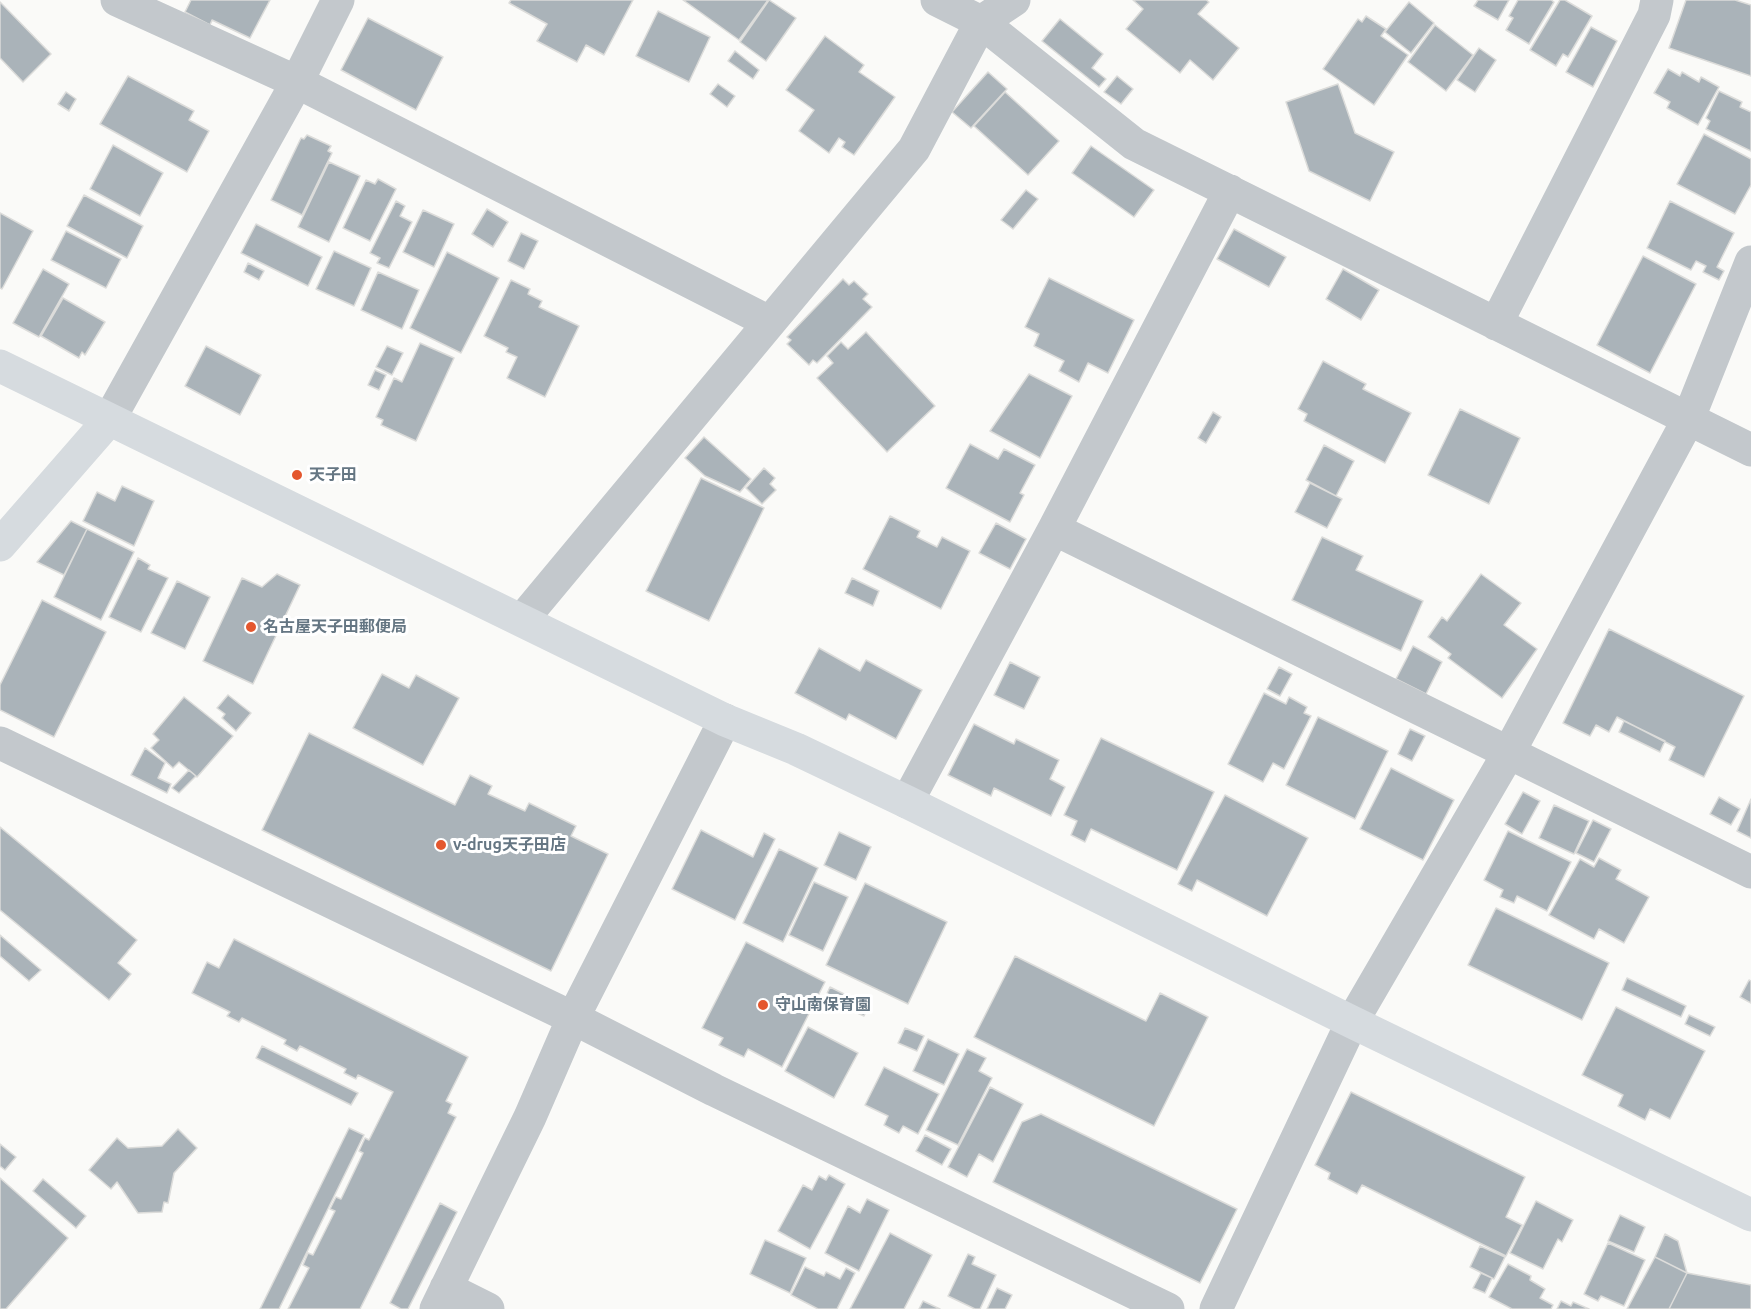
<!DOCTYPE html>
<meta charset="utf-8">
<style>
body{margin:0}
canvas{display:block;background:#fafaf8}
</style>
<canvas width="1751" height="1309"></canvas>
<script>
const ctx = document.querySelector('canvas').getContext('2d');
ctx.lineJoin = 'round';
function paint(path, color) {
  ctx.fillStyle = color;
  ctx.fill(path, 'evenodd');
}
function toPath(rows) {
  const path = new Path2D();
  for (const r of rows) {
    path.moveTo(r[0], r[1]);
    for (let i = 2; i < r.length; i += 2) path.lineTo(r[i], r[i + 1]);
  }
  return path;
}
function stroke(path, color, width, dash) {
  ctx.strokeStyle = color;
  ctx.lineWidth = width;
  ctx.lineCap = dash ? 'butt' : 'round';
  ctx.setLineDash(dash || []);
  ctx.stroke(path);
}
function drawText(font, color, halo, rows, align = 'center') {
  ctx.font = font + ' Ubuntu,"Noto Sans JP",sans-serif';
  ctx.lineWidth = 6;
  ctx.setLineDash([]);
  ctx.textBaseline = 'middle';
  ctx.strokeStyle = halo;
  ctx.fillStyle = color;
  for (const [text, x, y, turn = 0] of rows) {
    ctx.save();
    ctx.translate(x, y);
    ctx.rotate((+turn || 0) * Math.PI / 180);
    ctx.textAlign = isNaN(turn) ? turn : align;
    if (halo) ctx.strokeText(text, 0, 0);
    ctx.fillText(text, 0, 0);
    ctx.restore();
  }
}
const building = toPath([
 [191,0,270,0,250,38,212,20,210,25,185,12,191,0],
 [511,0,633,0,604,55,586,45,577,62,537,41,547,24,509,3,511,0],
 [683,0,768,0,739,40,683,0],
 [769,0,796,18,766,61,740,42,769,0],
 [1133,0,1206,0,1209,2,1198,14,1239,48,1213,80,1190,60,1180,73,1126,29,1143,9,1133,0],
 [1478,0,1509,0,1498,20,1474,6,1478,0],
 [1518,0,1551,0,1554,2,1529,44,1506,30,1513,18,1509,16,1518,0],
 [1560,0,1565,0,1592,16,1568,57,1563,54,1556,66,1530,50,1560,0],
 [1686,0,1735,0,1751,5,1751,76,1669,48,1686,0],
 [0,2,51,54,23,82,0,58,0,2],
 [1409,2,1434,23,1411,53,1385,32,1409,2],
 [658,11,710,37,689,82,636,56,658,11],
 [1366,16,1386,29,1381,36,1408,55,1374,105,1323,69,1358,19,1362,22,1366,16],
 [368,18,443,57,416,110,341,70,368,18],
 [1060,19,1103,54,1092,68,1106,79,1099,87,1042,41,1060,19],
 [1435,25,1473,55,1446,91,1408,62,1435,25],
 [1591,27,1617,41,1593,87,1566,72,1591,27],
 [825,36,864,65,859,72,895,97,854,155,842,147,845,142,839,138,829,153,799,131,814,110,786,90,825,36],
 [1479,48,1496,60,1475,92,1457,80,1479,48],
 [735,51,759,70,753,79,728,61,735,51],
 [1668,69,1680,76,1682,72,1699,82,1701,77,1719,87,1698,125,1667,108,1670,102,1654,93,1668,69],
 [988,72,1007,89,971,128,952,112,988,72],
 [128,76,194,111,189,120,209,131,187,172,100,124,128,76],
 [1117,76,1133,89,1121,104,1104,92,1117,76],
 [718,84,735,96,727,107,710,94,718,84],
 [1338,84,1355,133,1394,152,1370,201,1309,171,1286,102,1338,84],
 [1719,91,1742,102,1740,107,1751,112,1751,151,1706,129,1710,121,1706,118,1719,91],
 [66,92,76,99,69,111,58,104,66,92],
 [1005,92,1059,141,1028,175,974,126,1005,92],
 [1704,134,1751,159,1751,185,1735,214,1677,184,1704,134],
 [307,135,331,146,328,151,332,153,302,215,271,200,301,138,304,139,307,135],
 [113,145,163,173,140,216,90,189,113,145],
 [1091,146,1154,190,1134,217,1072,173,1091,146],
 [329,162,360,176,329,242,298,227,329,162],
 [378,179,396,189,370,241,343,228,366,180,375,184,378,179],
 [1026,190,1038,199,1013,229,1001,220,1026,190],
 [84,195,143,226,127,258,67,226,84,195],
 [396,201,405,206,400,216,412,222,389,268,377,263,380,258,370,253,396,201],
 [1670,201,1734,233,1717,267,1724,271,1719,280,1703,272,1706,266,1696,261,1691,270,1647,248,1670,201],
 [487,209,508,222,493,247,472,234,487,209],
 [423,210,454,224,434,267,403,252,423,210],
 [0,213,33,231,2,289,0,288,0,213],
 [256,224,322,257,308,286,241,253,256,224],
 [1234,229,1286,257,1269,287,1217,259,1234,229],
 [66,231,121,259,106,288,51,260,66,231],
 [521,233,538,241,524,269,508,261,521,233],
 [334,251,371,268,354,306,316,289,334,251],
 [447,252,499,278,461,353,410,328,447,252],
 [1643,256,1696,284,1650,373,1597,345,1643,256],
 [248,263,264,271,259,280,244,272,248,263],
 [43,269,69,284,39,337,13,323,43,269],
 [1343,269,1379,290,1361,320,1326,299,1343,269],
 [378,272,419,290,402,329,361,310,378,272],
 [1049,278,1134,320,1108,373,1088,363,1079,382,1059,371,1064,361,1034,346,1039,334,1025,327,1049,278],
 [843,279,849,285,854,281,868,294,863,299,872,307,817,363,813,360,809,365,787,344,791,340,787,337,843,279],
 [511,280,530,289,528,294,542,301,539,307,579,326,545,397,507,378,517,357,506,352,508,348,484,336,511,280],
 [63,298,105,322,85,355,82,352,79,358,41,336,63,298],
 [866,332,935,406,887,452,817,378,833,363,827,356,841,342,848,349,866,332],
 [420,343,454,358,416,441,381,425,383,420,376,417,394,378,402,382,420,343],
 [206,346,261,375,240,415,185,386,206,346],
 [387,346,403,353,392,375,376,367,387,346],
 [1323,361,1366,384,1363,389,1411,413,1385,463,1304,421,1307,414,1298,409,1323,361],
 [375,370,386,375,379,390,368,385,375,370],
 [1029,374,1072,396,1040,458,990,431,1029,374],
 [1460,409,1520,438,1489,504,1428,475,1460,409],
 [1213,412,1221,417,1206,443,1198,438,1213,412],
 [704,437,751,479,740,492,705,476,685,458,704,437],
 [970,444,998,459,1004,449,1035,465,1020,493,1024,495,1010,522,946,488,970,444],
 [1324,445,1354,461,1336,496,1306,480,1324,445],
 [764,468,775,478,770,484,776,490,762,504,746,488,764,468],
 [701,478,764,508,709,621,646,591,701,478],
 [1310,483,1342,499,1327,528,1295,512,1310,483],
 [122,486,154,501,134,546,83,521,97,492,115,501,122,486],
 [890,516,920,531,917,537,937,547,942,537,970,551,941,609,863,569,890,516],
 [71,521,87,529,64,575,37,562,71,521],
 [996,523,1026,539,1010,569,979,553,996,523],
 [87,529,134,552,101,620,54,597,87,529],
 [1322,537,1363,556,1356,570,1423,601,1401,651,1292,600,1322,537],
 [138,558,150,565,148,569,168,578,141,632,109,617,138,558],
 [277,574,300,585,253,684,203,661,242,578,262,587,277,574],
 [1481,574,1521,603,1504,625,1537,649,1502,698,1448,658,1451,654,1428,637,1442,617,1447,621,1481,574],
 [852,578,879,591,873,606,845,593,852,578],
 [177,581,210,597,185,649,151,633,177,581],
 [42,600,106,632,54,737,0,710,0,685,42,600],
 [1609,629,1744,696,1704,777,1669,760,1675,747,1617,717,1609,732,1596,725,1590,736,1563,723,1609,629],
 [1413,646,1442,662,1426,694,1396,679,1413,646],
 [819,648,860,671,866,660,922,690,896,739,849,714,846,720,795,693,819,648],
 [1010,662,1040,677,1024,709,994,695,1010,662],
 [1279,667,1292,674,1280,696,1267,689,1279,667],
 [382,674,409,688,416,675,459,698,423,765,353,728,382,674],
 [1264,693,1286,704,1289,697,1307,707,1304,713,1311,716,1284,769,1273,763,1263,782,1228,764,1264,693],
 [228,695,251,713,236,731,222,718,225,714,217,708,228,695],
 [184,697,233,736,197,777,179,762,173,768,151,748,159,740,153,734,184,697],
 [1318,717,1388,751,1355,819,1286,785,1318,717],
 [1624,721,1665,741,1660,752,1619,732,1624,721],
 [974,724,1014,744,1016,739,1059,760,1050,779,1065,787,1051,816,994,788,991,796,948,775,974,724],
 [1410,729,1425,736,1412,761,1398,754,1410,729],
 [309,733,455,805,470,775,492,786,488,794,525,811,529,803,576,826,571,836,608,854,551,971,262,830,309,733],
 [1101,738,1214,792,1177,870,1091,829,1085,842,1071,835,1077,821,1064,815,1101,738],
 [145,748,165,763,158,778,171,784,167,793,131,775,145,748],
 [1391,768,1454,800,1423,860,1360,829,1391,768],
 [189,770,196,776,179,793,172,788,189,770],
 [1523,792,1540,801,1522,834,1505,824,1523,792],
 [1225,795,1308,838,1267,916,1197,880,1192,891,1178,884,1225,795],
 [1719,797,1740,809,1731,825,1710,814,1719,797],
 [1751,799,1751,838,1737,831,1751,799],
 [1554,805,1589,821,1574,854,1539,838,1554,805],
 [1593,820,1611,829,1594,862,1576,853,1593,820],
 [0,827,137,940,118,963,131,974,109,1000,0,910,0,827],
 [701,830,753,857,764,833,775,839,735,920,672,889,701,830],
 [1508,831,1571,862,1547,911,1517,896,1514,903,1500,897,1503,890,1484,880,1508,831],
 [839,832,871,847,856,880,824,865,839,832],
 [779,849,818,868,783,942,743,923,779,849],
 [1599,858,1621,870,1616,879,1649,897,1624,943,1599,929,1594,939,1549,915,1580,859,1594,867,1599,858],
 [814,882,848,897,823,951,789,935,814,882],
 [865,883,947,922,908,1004,826,965,865,883],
 [1496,908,1609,963,1582,1020,1468,965,1496,908],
 [0,935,41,970,29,981,0,956,0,935],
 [234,939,468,1057,446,1101,452,1104,448,1113,456,1117,360,1309,288,1309,309,1268,303,1265,308,1253,313,1255,335,1211,330,1209,336,1197,341,1199,363,1153,359,1151,365,1138,369,1140,393,1092,358,1075,356,1079,344,1073,346,1069,300,1046,297,1051,284,1044,286,1040,242,1018,239,1022,227,1016,230,1012,192,993,207,962,219,968,234,939],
 [746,942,825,982,782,1067,748,1049,744,1057,719,1045,723,1038,702,1028,746,942],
 [1015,956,1146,1021,1160,993,1208,1017,1154,1126,974,1037,1015,956],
 [1627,978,1686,1006,1681,1017,1622,990,1627,978],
 [1749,980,1751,981,1751,1003,1740,997,1749,980],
 [830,987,868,1006,864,1016,846,1008,844,1012,823,1002,830,987],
 [1616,1007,1705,1051,1670,1119,1650,1109,1645,1120,1618,1106,1623,1095,1582,1075,1616,1007],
 [1689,1015,1715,1027,1710,1036,1685,1024,1689,1015],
 [808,1027,858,1053,834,1098,785,1071,808,1027],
 [905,1028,924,1036,917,1051,898,1043,905,1028],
 [928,1039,959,1054,944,1085,913,1071,928,1039],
 [262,1046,358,1093,351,1105,256,1058,262,1046],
 [967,1049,986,1058,979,1071,992,1078,958,1145,926,1130,967,1049],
 [884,1067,939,1094,918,1134,903,1126,899,1133,884,1125,888,1116,865,1105,884,1067],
 [990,1087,1023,1104,993,1162,979,1154,967,1177,948,1167,990,1087],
 [1351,1092,1525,1177,1506,1217,1522,1225,1506,1256,1362,1185,1357,1194,1328,1179,1330,1173,1315,1165,1351,1092],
 [1041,1114,1237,1209,1200,1283,993,1182,1022,1122,1041,1114],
 [349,1128,364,1135,279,1309,260,1309,349,1128],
 [178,1129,197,1148,174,1173,168,1203,164,1202,162,1212,138,1213,117,1182,111,1189,89,1170,117,1138,128,1148,162,1146,178,1129],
 [925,1135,951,1149,942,1165,916,1151,925,1135],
 [0,1144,16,1157,5,1170,0,1166,0,1144],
 [829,1175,845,1184,810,1249,778,1231,803,1185,812,1190,819,1176,826,1180,829,1175],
 [0,1178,68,1238,6,1309,0,1309,0,1178],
 [43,1179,86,1216,76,1228,33,1191,43,1179],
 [867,1199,889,1210,859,1271,825,1253,848,1206,860,1213,867,1199],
 [1536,1201,1573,1220,1562,1242,1558,1239,1543,1269,1510,1253,1536,1201],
 [440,1203,457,1212,408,1309,401,1309,390,1303,440,1203],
 [1620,1215,1645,1227,1634,1252,1608,1241,1620,1215],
 [890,1233,932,1255,904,1309,850,1309,890,1233],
 [1665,1234,1678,1241,1687,1273,1655,1257,1665,1234],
 [765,1240,806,1258,790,1293,750,1274,765,1240],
 [1608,1243,1645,1260,1624,1306,1601,1296,1598,1301,1584,1294,1608,1243],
 [1480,1246,1505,1257,1494,1279,1470,1267,1480,1246],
 [968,1254,975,1257,972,1264,996,1275,980,1309,975,1309,948,1296,968,1254],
 [1655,1257,1687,1273,1669,1309,1627,1309,1655,1257],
 [1508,1264,1531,1276,1530,1280,1545,1289,1540,1298,1553,1305,1551,1309,1512,1309,1489,1297,1508,1264],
 [805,1267,824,1276,826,1272,840,1279,846,1268,855,1273,837,1309,818,1309,791,1295,805,1267],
 [1481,1273,1492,1278,1485,1293,1473,1288,1481,1273],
 [1687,1273,1751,1285,1751,1309,1669,1309,1687,1273],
 [997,1288,1012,1295,1005,1309,987,1309,997,1288],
 [923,1301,940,1309,919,1309,923,1301],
 [1561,1301,1571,1306,1573,1302,1589,1309,1557,1309,1561,1301]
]);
paint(building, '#aab3b9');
stroke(building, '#dcdcda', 1.5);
stroke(toPath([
 [117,0,297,82,769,322],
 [937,0,981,22,1134,144,1751,450],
 [1496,324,1654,15,1657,0],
 [109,420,297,82,338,0],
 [1054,529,1751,872],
 [522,620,914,149,981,22,1014,0],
 [0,743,573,1018,714,1090,1168,1309],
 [907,802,1054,529,1230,191],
 [446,1288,488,1309],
 [436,1309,530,1117,573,1018,725,720],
 [1216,1309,1352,1022,1508,754,1688,420,1751,262]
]), '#c3c8cc', 33);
stroke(toPath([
 [0,366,725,720,796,749,907,802,1352,1022,1751,1215],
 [0,545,109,420]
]), '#d6dbdf', 33);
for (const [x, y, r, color] of [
 [297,475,6,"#e4572e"],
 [251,627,6,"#e4572e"],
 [441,845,6,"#e4572e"],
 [763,1005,6,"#e4572e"]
]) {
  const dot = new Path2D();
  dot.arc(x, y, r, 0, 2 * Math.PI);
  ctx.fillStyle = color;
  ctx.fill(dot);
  stroke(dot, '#fff', 2);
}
drawText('bold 16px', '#657683', '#fff', [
 ["天子田",309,475],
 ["名古屋天子田郵便局",263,627],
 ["v-drug天子田店",453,845],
 ["守山南保育園",775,1005]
], 'left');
</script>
